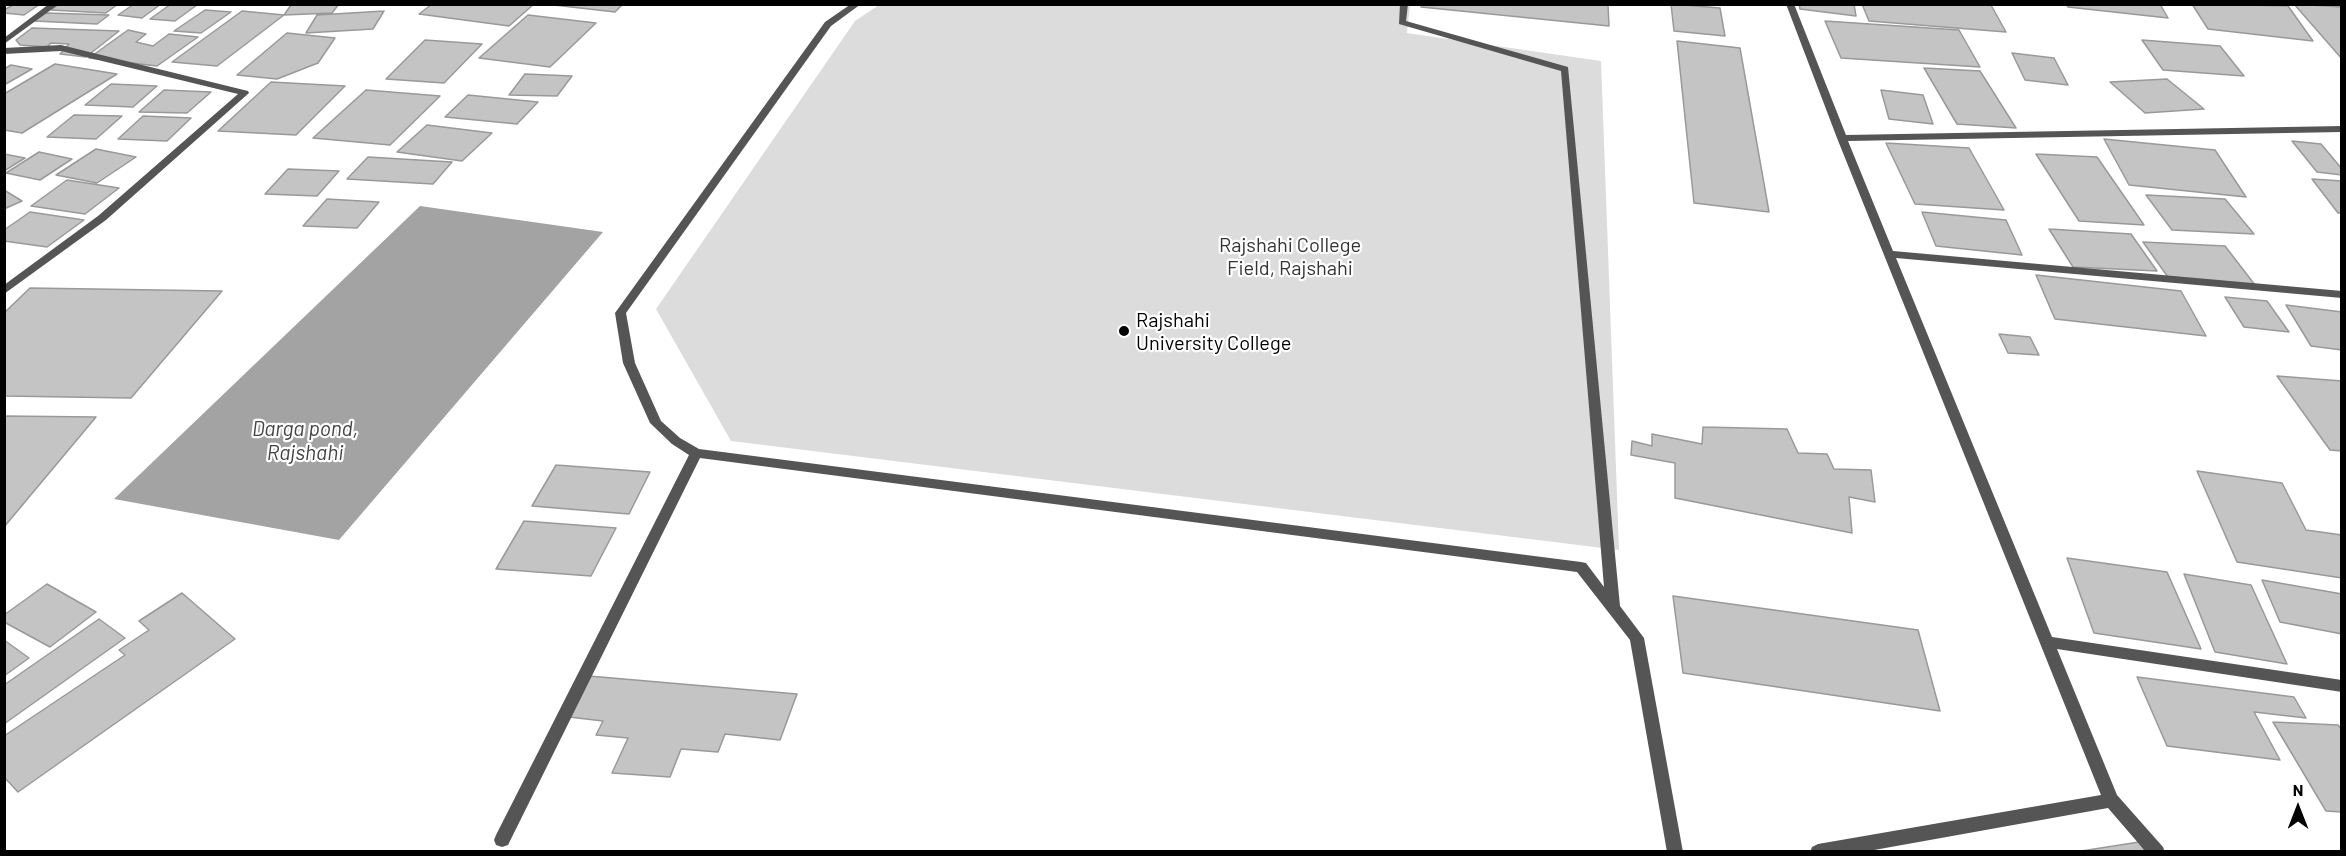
<!DOCTYPE html>
<style>
body{margin:0}
#map{position:relative;width:2346px;height:856px;overflow:hidden;background:#fff;font-family:Barlow,sans-serif}
canvas{display:block}
.frame{position:absolute;inset:0;border:6px solid #000;pointer-events:none}
.north{position:absolute;left:2268px;top:778px;width:60px;height:60px;-webkit-text-stroke:4px #fff;paint-order:stroke;rotate:0deg;font-size:16px;font-weight:700;line-height:24px;text-align:center;color:#000}
.north::after{content:'';display:block;margin:auto;width:21px;height:27px;background:#000;clip-path:polygon(50% 0,100% 100%,50% 72%,0 100%)}
</style>
<div id="map">
<canvas width="2346" height="856"></canvas>
<div class="frame"></div>
<div class="north">N</div>
</div>
<script>
const ctx = document.querySelector('canvas').getContext('2d');
ctx.lineJoin = 'round';
function paint(path, color) {
  ctx.fillStyle = color;
  ctx.fill(path, 'evenodd');
}
function toPath(rows) {
  const path = new Path2D();
  for (const r of rows) {
    path.moveTo(r[0], r[1]);
    for (let i = 2; i < r.length; i += 2) path.lineTo(r[i], r[i + 1]);
  }
  return path;
}
function stroke(path, color, width, dash) {
  ctx.strokeStyle = color;
  ctx.lineWidth = width;
  ctx.lineCap = dash ? 'butt' : 'round';
  ctx.setLineDash(dash || []);
  ctx.stroke(path);
}
function drawText(font, color, halo, rows, align = 'center') {
  ctx.font = font + ' Barlow,sans-serif';
  ctx.lineWidth = 4.5;
  ctx.setLineDash([]);
  ctx.textBaseline = 'middle';
  ctx.strokeStyle = halo;
  ctx.fillStyle = color;
  for (const [text, x, y, turn = 0] of rows) {
    ctx.save();
    ctx.translate(x, y);
    ctx.rotate((+turn || 0) * Math.PI / 180);
    ctx.textAlign = isNaN(turn) ? turn : align;
    if (halo) ctx.strokeText(text, 0, 0);
    ctx.fillText(text, 0, 0);
    ctx.restore();
  }
}
paint(toPath([
 [879,5,1410,5,1407,33,1601,61,1619,550,731,441,656,309,855,21]
]), '#dcdcdc');
paint(toPath([
 [420,206,603,232,339,540,114,499]
]), '#a3a3a3');
const building = toPath([
 [59,4,118,4,106,13,51,10,59,4],
 [134,4,161,4,142,18,118,15,134,4],
 [171,4,193,4,197,5,175,21,150,19,171,4],
 [339,4,332,13,284,15,291,5,339,4],
 [432,4,534,4,509,26,419,14,432,4],
 [545,4,623,4,615,12,545,4],
 [1422,4,1608,5,1609,26,1421,7,1422,4],
 [1671,4,1720,8,1725,36,1674,31,1671,4],
 [1799,4,1854,4,1856,16,1800,9,1799,4],
 [1862,4,1991,5,2006,32,1869,21,1862,4],
 [2066,4,2160,4,2168,18,2068,7,2066,4],
 [2192,4,2288,6,2313,41,2208,29,2192,4],
 [2294,4,2342,7,2342,59,2294,4],
 [13,5,13,4,40,4,24,15,4,13,4,10,13,5],
 [205,10,231,12,201,33,174,31,205,10],
 [242,11,284,15,217,66,172,62,242,11],
 [384,11,373,29,306,33,317,15,384,11],
 [46,13,109,15,97,24,34,21,46,13],
 [528,15,596,23,550,67,479,58,528,15],
 [1825,21,1959,30,1980,67,1841,58,1825,21],
 [32,28,119,31,86,57,60,54,69,44,51,43,47,47,20,45,16,40,32,28],
 [128,30,146,34,136,42,153,46,169,34,198,37,157,66,89,58,128,30],
 [287,33,335,38,318,63,277,79,237,75,287,33],
 [425,40,482,44,444,83,386,79,425,40],
 [2142,40,2220,46,2244,76,2163,70,2142,40],
 [1677,41,1740,48,1769,212,1694,203,1677,41],
 [2012,53,2054,58,2068,85,2025,80,2012,53],
 [55,64,117,74,22,133,4,130,4,94,55,64],
 [11,65,32,69,4,85,4,69,11,65],
 [1924,68,1980,71,2016,128,1957,124,1924,68],
 [525,74,572,76,557,96,509,95,525,74],
 [2167,79,2204,109,2145,113,2110,82,2167,79],
 [271,82,345,86,296,135,218,131,271,82],
 [111,84,157,86,133,107,85,105,111,84],
 [164,90,211,92,187,113,139,112,164,90],
 [366,90,440,96,390,145,313,138,366,90],
 [1881,90,1923,95,1933,124,1889,119,1881,90],
 [468,95,538,102,517,124,445,117,468,95],
 [74,115,122,116,96,139,47,137,74,115],
 [143,116,191,118,167,141,118,139,143,116],
 [427,125,492,133,462,161,397,152,427,125],
 [2104,139,2215,150,2246,197,2129,185,2104,139],
 [2292,141,2321,144,2342,169,2342,175,2317,172,2292,141],
 [1886,143,1969,148,2004,210,1915,204,1886,143],
 [96,149,136,157,97,183,56,175,96,149],
 [39,152,72,159,40,180,6,173,39,152],
 [4,154,25,158,4,171,4,154],
 [2036,154,2097,157,2144,225,2079,221,2036,154],
 [368,157,452,162,433,184,347,179,368,157],
 [288,169,339,171,317,196,265,194,288,169],
 [2312,179,2342,181,2342,213,2338,213,2312,179],
 [67,180,119,188,85,214,31,206,67,180],
 [4,190,22,201,4,209,4,190],
 [2146,195,2225,199,2254,234,2172,230,2146,195],
 [327,199,379,202,357,228,303,226,327,199],
 [30,212,84,220,47,247,4,241,4,230,30,212],
 [1922,212,2006,220,2022,255,1936,246,1922,212],
 [2049,229,2131,234,2157,271,2073,267,2049,229],
 [2143,242,2225,246,2255,285,2170,280,2143,242],
 [2036,275,2181,291,2206,336,2055,319,2036,275],
 [30,288,222,291,131,398,4,396,4,313,30,288],
 [2225,297,2267,301,2289,332,2244,327,2225,297],
 [2286,305,2342,312,2342,350,2311,346,2286,305],
 [1999,334,2030,337,2039,355,2008,353,1999,334],
 [2277,376,2342,381,2342,451,2330,450,2277,376],
 [4,416,96,417,4,527,4,416],
 [1703,427,1787,429,1798,453,1827,454,1834,469,1871,470,1875,502,1849,497,1852,533,1675,498,1675,463,1631,455,1632,441,1652,446,1652,434,1702,444,1703,427],
 [556,465,650,472,629,514,532,506,556,465],
 [2197,471,2282,483,2306,530,2342,535,2342,578,2237,562,2197,471],
 [524,521,616,528,591,576,496,569,524,521],
 [2067,558,2167,572,2201,649,2094,633,2067,558],
 [2184,574,2251,585,2287,664,2215,652,2184,574],
 [2262,580,2342,594,2342,634,2280,622,2262,580],
 [47,584,96,612,50,647,4,622,4,615,47,584],
 [182,593,235,639,18,792,4,777,4,736,125,655,119,650,149,630,139,621,182,593],
 [1673,596,1918,630,1940,711,1683,673,1673,596],
 [99,619,125,638,4,724,4,685,99,619],
 [4,640,29,658,4,676,4,640],
 [589,676,797,694,780,740,725,734,718,752,681,749,670,777,612,773,628,738,596,735,603,721,569,717,589,676],
 [2137,677,2294,697,2306,718,2254,712,2280,760,2167,746,2137,677],
 [2273,722,2338,725,2342,730,2342,812,2326,811,2273,722],
 [2139,842,2146,852,2075,852,2139,842]
]);
paint(building, '#c4c4c4');
stroke(building, '#999', 1.5);
paint(toPath([
 [49,4,59,4,4,44,4,38,49,4],
 [851,4,861,4,831,26,626,313,635,363,661,421,680,438,699,449,1581,562,1586,563,1604,587,1561,71,1399,24,1400,4,1408,4,1406,21,1568,67,1620,606,1644,638,1683,852,1667,852,1630,640,1577,572,700,458,508,845,502,847,496,845,494,840,496,835,689,455,672,444,650,423,623,363,615,313,825,22,851,4],
 [1786,4,1794,4,1846,135,2342,126,2342,132,1848,141,1893,251,2342,291,2342,298,1896,258,2052,637,2342,680,2342,692,2057,649,2117,795,2163,847,2165,852,2146,852,2108,808,1863,852,1810,852,1812,847,1818,844,2101,795,1837,138,1786,4],
 [61,45,248,91,249,93,106,220,4,294,4,285,98,216,238,94,61,51,4,54,4,48,61,45]
]), '#555');
for (const [x, y, r, color] of [
 [1124,331,6,"#000"]
]) {
  const dot = new Path2D();
  dot.arc(x, y, r, 0, 2 * Math.PI);
  ctx.fillStyle = color;
  ctx.fill(dot);
  stroke(dot, '#fff', 2);
}
drawText('20px', '#333', '#fff', [
 ["Rajshahi College",1290,245],
 ["Field, Rajshahi",1290,268]
]);
drawText('20px', '#000', '#fff', [
 ["Rajshahi",1136,320],
 ["University College",1136,343]
], 'left');
drawText('italic 21px', '#444', '#fff', [
 ["Darga pond,",305,429],
 ["Rajshahi",305,453]
]);
</script>
